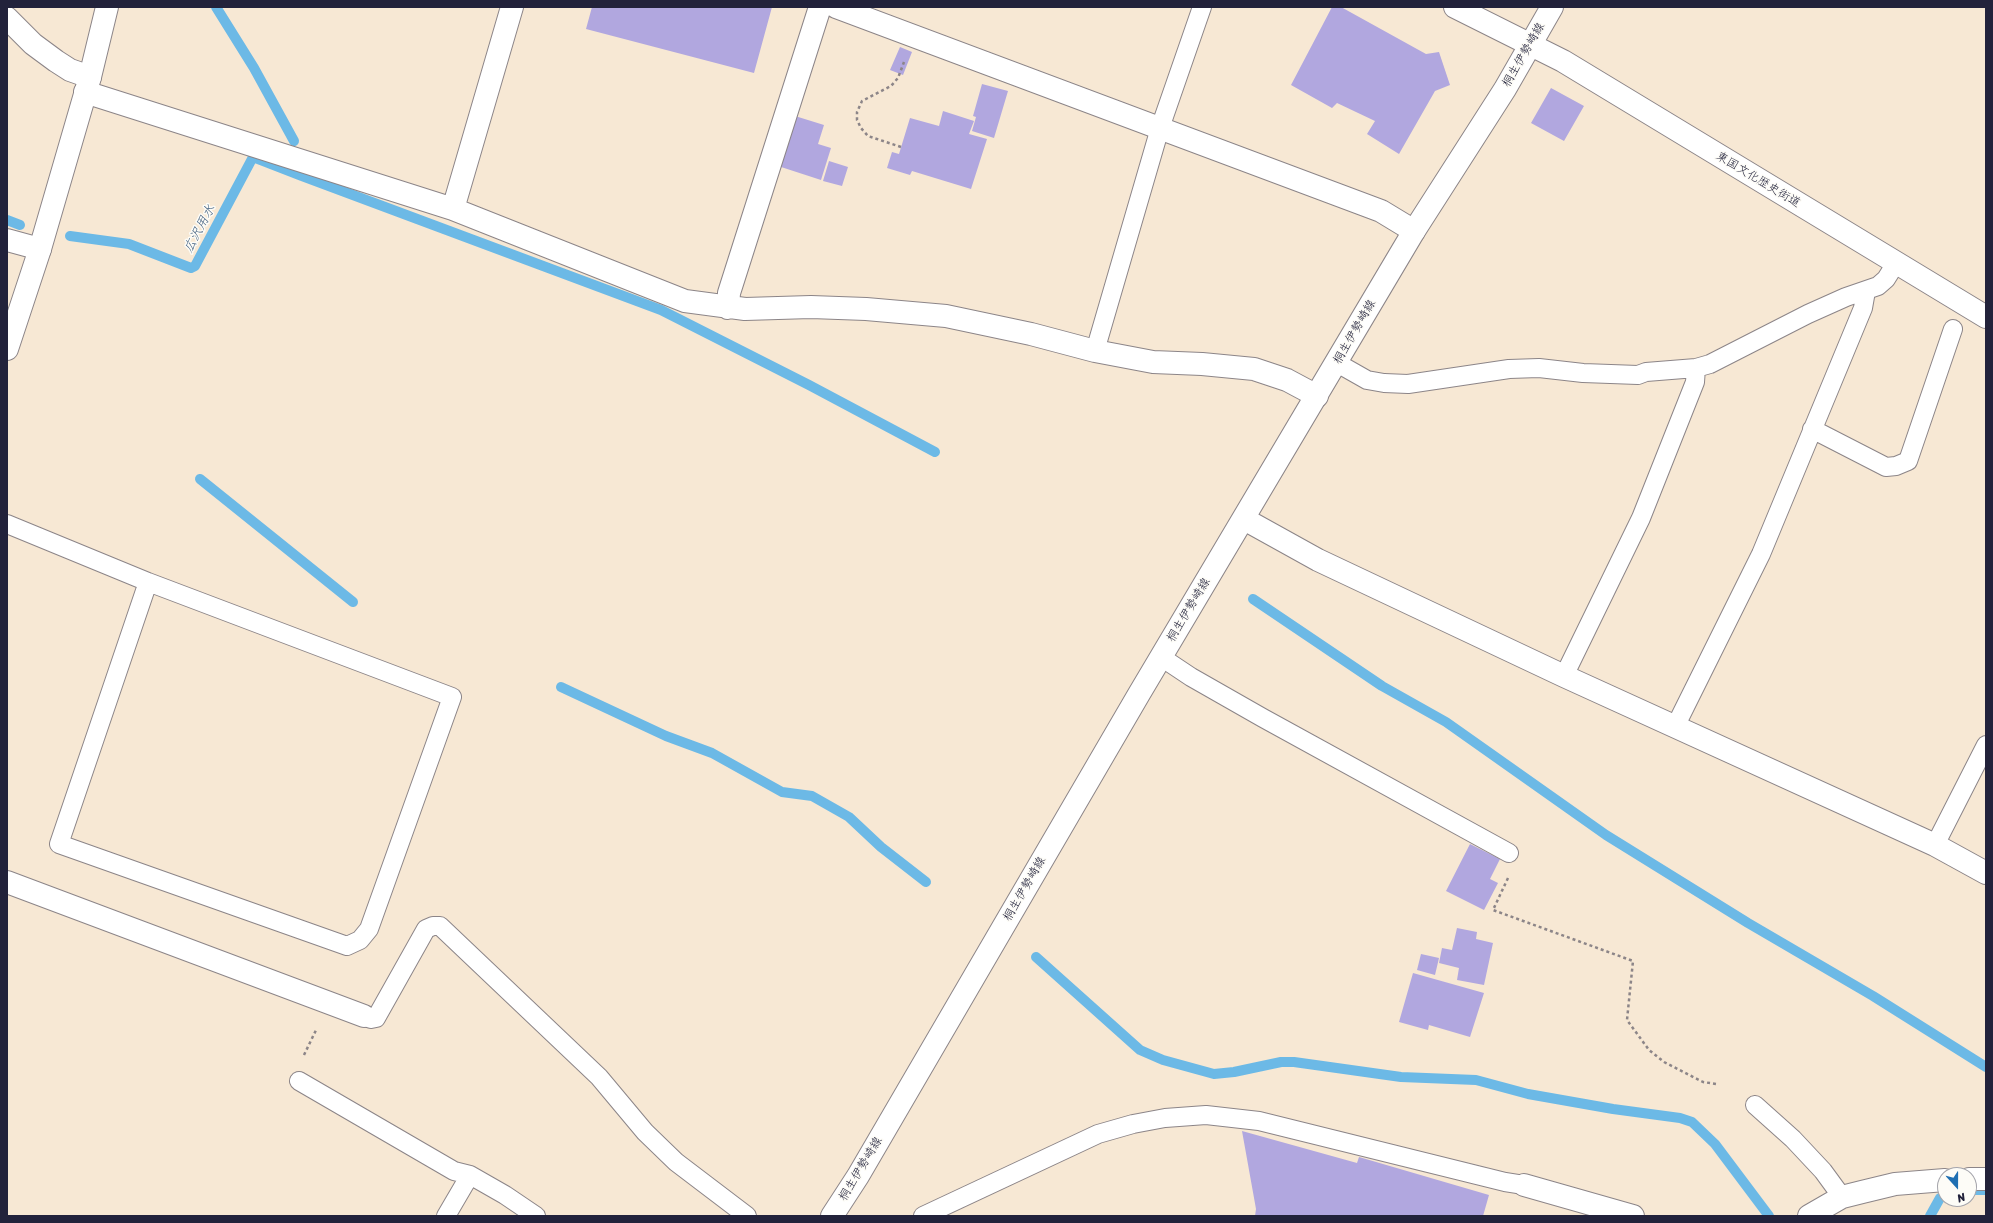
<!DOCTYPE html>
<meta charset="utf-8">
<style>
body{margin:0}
#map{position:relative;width:1993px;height:1223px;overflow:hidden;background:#f7e8d4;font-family:Sriracha,sans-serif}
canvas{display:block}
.frame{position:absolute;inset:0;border:8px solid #22223b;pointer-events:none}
.north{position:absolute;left:1937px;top:1167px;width:40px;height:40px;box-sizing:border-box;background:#fdfcf7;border:1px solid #a5a5ac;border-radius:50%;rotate:159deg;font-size:11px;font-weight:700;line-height:16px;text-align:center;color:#22223b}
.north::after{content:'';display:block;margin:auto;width:14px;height:18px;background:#1f6fb2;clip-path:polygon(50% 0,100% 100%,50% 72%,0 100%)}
</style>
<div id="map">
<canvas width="1993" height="1223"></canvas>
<div class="frame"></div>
<div class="north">N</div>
</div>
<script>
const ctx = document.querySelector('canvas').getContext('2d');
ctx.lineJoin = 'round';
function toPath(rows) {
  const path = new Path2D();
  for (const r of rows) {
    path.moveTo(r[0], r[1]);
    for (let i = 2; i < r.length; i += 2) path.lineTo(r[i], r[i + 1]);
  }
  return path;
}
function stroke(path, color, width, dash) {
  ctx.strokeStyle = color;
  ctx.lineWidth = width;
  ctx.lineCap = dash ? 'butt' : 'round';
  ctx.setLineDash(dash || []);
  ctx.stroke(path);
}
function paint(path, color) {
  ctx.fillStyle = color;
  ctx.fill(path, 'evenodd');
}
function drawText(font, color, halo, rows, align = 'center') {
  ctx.font = font + ' Sriracha,"Klee One",sans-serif';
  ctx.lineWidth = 3;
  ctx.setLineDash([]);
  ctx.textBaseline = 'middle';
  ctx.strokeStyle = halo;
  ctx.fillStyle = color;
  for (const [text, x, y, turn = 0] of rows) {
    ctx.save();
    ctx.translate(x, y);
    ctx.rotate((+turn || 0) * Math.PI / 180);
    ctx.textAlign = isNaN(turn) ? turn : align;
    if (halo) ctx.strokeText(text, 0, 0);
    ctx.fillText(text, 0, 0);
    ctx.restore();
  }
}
stroke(toPath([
 [216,7,254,68,294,141],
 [298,168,302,176,661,310,809,385,935,452],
 [7,220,20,225],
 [70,236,129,244,191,268,195,266,253,157,302,176],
 [200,479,353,602],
 [1253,599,1382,686,1446,722,1606,835,1748,923,1873,996,1986,1067],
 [561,687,666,736,712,753,782,792,812,796,849,817,881,847,926,882],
 [1036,957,1140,1050,1163,1060,1214,1074,1234,1072,1281,1062,1294,1062,1401,1077,1476,1080,1528,1094,1613,1109,1680,1118,1692,1122,1715,1144,1769,1216],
 [1969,1190,1986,1190],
 [1930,1216,1940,1198,1945,1195]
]), '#6cb9e6', 10);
paint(toPath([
 [592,7,772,7,754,73,586,29],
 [1332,7,1341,7,1426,54,1439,52,1450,85,1435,91,1399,154,1367,134,1375,121,1337,103,1332,108,1291,85],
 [900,47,912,52,903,75,890,70],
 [982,84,1008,91,994,138,972,131,976,117,973,116],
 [1551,88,1584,106,1564,141,1531,123],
 [943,111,974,121,969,134,987,139,971,189,912,171,910,175,887,168,892,152,899,154,910,118,939,126],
 [795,116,824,125,818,144,831,148,821,180,778,166],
 [829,161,848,167,842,186,823,181],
 [1470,844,1500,859,1490,879,1498,883,1484,910,1446,891],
 [1457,928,1477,932,1476,939,1493,943,1484,985,1457,980,1459,968,1439,963,1442,948,1452,950],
 [1421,954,1439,958,1435,975,1417,970],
 [1413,973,1484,993,1470,1037,1429,1025,1428,1030,1399,1022],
 [1242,1131,1357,1163,1359,1157,1489,1195,1483,1216,1255,1216,1256,1209]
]), '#b1a7df');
const lane = toPath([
 [1095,351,1160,128,1202,7],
 [1337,363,1367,380,1384,383,1408,384,1509,369,1539,368,1583,373,1638,375,1646,372,1696,368,1710,364,1808,314,1846,297,1878,286,1886,279,1896,263],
 [1812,429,1886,467,1896,466,1908,461,1953,329],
 [7,524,148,582,452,697,369,929,360,940,347,946,59,844,148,582],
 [1161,657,1191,677,1263,718,1509,853],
 [1564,676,1641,518,1695,382,1696,368],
 [1675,727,1761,554,1863,308,1866,291],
 [1935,845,1986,745],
 [364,1016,371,1019,376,1018,426,929,433,926,440,926,599,1077,645,1132,676,1162,747,1216],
 [299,1081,454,1171,470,1175,505,1195,536,1216],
 [1755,1105,1793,1139,1823,1171,1842,1197],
 [446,1216,470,1175],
 [923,1216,1098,1134,1133,1124,1165,1118,1206,1115,1259,1121,1505,1182,1524,1185]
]);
const street = toPath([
 [836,7,1381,211,1414,231],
 [7,18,33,44,56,61,70,70,90,77],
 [85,92,453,209,685,301,745,309,811,307,866,309,946,316,1031,334,1095,351,1153,362,1202,364,1254,369,1287,380,1317,396],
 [453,209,512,7],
 [7,240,40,249],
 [728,308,729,293,820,7],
 [1244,519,1318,560,1564,676,1935,845,1986,873],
 [7,882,364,1016],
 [1969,1179,1986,1179],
 [1524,1185,1633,1216],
 [1809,1216,1842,1197,1862,1192,1895,1184,1945,1180]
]);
const secondary = toPath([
 [7,349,40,249,90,77,107,7]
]);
const primary = toPath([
 [832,1216,858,1176,1139,694,1414,231,1505,89,1552,7]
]);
const highway = toPath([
 [1455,7,1563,61,1986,317]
]);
stroke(lane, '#8c8588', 20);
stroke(street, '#8c8588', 24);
stroke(secondary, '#8c8588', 24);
stroke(primary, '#8c8588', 24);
stroke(highway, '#8c8588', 24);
stroke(toPath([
 [901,147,868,136,861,128,857,120,857,112,862,101,891,86,898,78,904,62],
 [1508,878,1493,910,1633,961,1627,1020,1649,1050,1664,1062,1703,1082,1716,1084],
 [304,1055,317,1028]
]), '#8c8588', 2.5, [3, 3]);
stroke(lane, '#fff', 18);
stroke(street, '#fff', 22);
stroke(secondary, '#fff', 22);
stroke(primary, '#fff', 22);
stroke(highway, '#fff', 22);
drawText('12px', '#22223b', '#fdfcf7', [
 ["桐生伊勢崎線",1524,55,-60],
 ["東国文化歴史街道",1758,180,31],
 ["桐生伊勢崎線",1355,332,-60],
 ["桐生伊勢崎線",1189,610,-59],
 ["桐生伊勢崎線",1025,889,-60],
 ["桐生伊勢崎線",861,1169,-59]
]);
drawText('italic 13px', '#405e7f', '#fdfcf7', [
 ["広沢用水",200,229,-62]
]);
</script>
